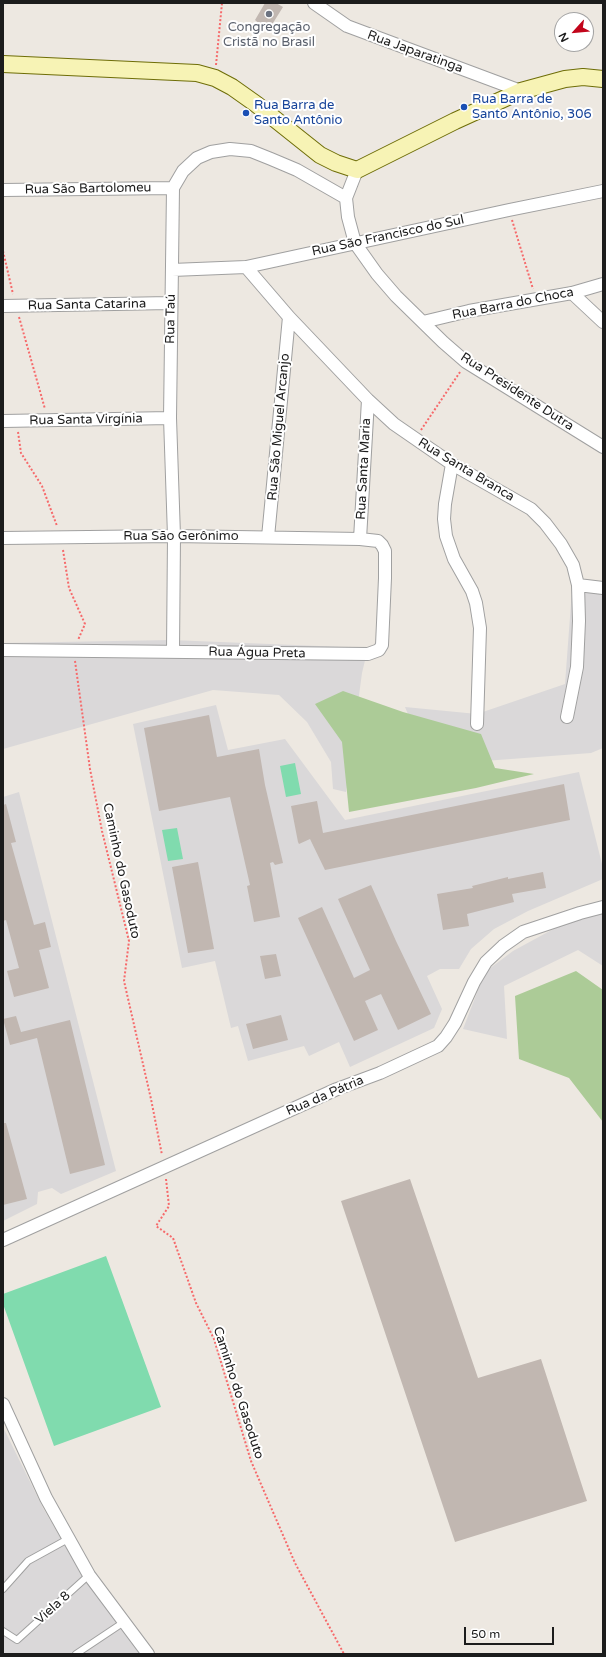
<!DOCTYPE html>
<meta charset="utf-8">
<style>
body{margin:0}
#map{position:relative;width:606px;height:1657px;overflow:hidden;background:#ede8e1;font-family:"Varela Round",sans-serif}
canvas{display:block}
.frame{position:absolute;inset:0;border:4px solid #1c1c1c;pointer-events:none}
.north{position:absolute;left:554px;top:12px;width:40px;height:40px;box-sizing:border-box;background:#fff;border:1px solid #a4a4a4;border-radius:50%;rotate:243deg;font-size:11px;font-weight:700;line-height:16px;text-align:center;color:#1c1c1c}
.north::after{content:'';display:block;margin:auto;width:14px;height:18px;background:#c2051b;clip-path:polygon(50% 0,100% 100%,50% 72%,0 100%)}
.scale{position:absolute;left:464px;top:1627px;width:90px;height:18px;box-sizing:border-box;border:2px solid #1c1c1c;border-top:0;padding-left:5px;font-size:12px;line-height:14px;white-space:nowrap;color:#1c1c1c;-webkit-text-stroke:3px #fff;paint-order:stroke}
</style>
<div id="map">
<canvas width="606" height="1657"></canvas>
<div class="frame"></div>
<div class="north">N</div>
<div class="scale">50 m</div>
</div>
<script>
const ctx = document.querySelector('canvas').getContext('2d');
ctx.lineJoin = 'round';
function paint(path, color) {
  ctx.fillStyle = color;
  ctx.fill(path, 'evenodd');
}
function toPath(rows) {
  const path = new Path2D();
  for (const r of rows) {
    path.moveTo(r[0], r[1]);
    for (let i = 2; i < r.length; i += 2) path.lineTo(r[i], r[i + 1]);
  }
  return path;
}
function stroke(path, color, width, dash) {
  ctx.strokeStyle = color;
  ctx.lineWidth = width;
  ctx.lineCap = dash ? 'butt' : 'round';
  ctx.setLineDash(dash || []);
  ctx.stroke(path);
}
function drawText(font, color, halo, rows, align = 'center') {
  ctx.font = font + ' "Varela Round",sans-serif';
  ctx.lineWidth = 4;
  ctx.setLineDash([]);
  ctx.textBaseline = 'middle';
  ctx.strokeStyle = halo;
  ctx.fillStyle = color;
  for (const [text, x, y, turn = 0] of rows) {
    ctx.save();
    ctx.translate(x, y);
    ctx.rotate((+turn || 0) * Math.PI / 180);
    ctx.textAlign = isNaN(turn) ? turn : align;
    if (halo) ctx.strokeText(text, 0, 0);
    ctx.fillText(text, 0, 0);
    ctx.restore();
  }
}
paint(toPath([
 [603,586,603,748,591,753,471,762,433,773,405,707,477,714,565,684,572,590],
 [171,640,368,648,362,673,346,792,333,789,331,762,307,722,279,695,213,690,3,749,3,643],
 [216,705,228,750,285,739,345,820,579,772,603,868,603,879,528,911,494,929,471,949,459,969,440,969,427,976,442,1009,434,1028,350,1067,339,1042,309,1056,304,1046,248,1061,238,1026,231,1028,215,961,182,968,133,724],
 [19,792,116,1171,61,1194,52,1188,38,1192,37,1204,3,1221,3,797],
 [603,902,603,966,578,950,504,986,507,1039,463,1029,485,972,513,951],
 [3,1427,43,1508,81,1573,140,1654,3,1654]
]), '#dad8d9');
paint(toPath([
 [343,691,403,712,481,734,495,768,534,774,476,788,349,812,342,742,315,704],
 [576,971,603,990,603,1122,569,1078,519,1059,515,996]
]), '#accb97');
paint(toPath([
 [295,763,301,794,286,797,280,766],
 [177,828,183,859,168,861,162,830],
 [106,1256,161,1407,54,1446,3,1304,3,1294]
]), '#80dbae');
paint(toPath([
 [265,3,276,3,283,7,268,31,255,20],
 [209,715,217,757,259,749,265,785,283,863,275,865,273,862,270,863,280,917,254,922,247,886,250,885,230,797,159,811,144,728],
 [564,784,570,820,325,870,310,839,299,844,298,842,291,806,317,801,323,833],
 [6,804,16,842,11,843,34,925,45,922,51,947,39,950,49,988,14,997,7,971,19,968,6,920,3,921,3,805],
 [198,862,214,949,188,953,172,867],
 [543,872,546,888,512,894,514,902,467,914,469,926,443,930,437,894,473,888,472,886,508,877,508,879],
 [371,885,396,941,431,1014,398,1030,381,994,365,1001,378,1030,354,1041,298,918,322,907,354,978,370,970,338,899],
 [276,954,281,976,265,979,260,956],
 [281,1015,288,1040,253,1049,246,1024],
 [16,1016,21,1032,70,1020,105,1165,70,1174,37,1038,10,1045,3,1019],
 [3,1123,6,1123,27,1199,3,1205],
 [410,1179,478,1378,541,1359,587,1501,455,1542,341,1201]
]), '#c1b7b1');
const lane = toPath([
 [3,1589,28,1561,68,1539],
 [3,1631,17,1640,89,1575],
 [76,1654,124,1622]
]);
const street = toPath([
 [314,3,347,26,521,91],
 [357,170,346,198,348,217,355,243,377,274,396,296,443,342,466,362,603,447],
 [3,190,173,188],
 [246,267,289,317,368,400,394,424,452,464,531,509,545,523,561,544,573,565,578,585,579,621,577,667,567,717],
 [172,270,246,267,509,210,603,191],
 [572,293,603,322],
 [3,306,170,303],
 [423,322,469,311,572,293,603,284],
 [3,421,170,418],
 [452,464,445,504,444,519,446,536,454,559,472,591,476,603,480,628,477,724],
 [268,537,289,317],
 [3,538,174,536,360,539,378,541,382,545,385,551,385,578,382,645,379,650,368,654,3,650],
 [360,539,368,400],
 [578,585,603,588],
 [173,651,174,536,170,418,173,188,183,171,197,158,211,152,230,149,251,151,271,159,297,170,346,198],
 [3,1240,337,1089,380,1073,438,1046,446,1037,455,1023,474,982,486,962,503,946,523,932,580,913,603,907],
 [3,1404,46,1498,89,1575,148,1654]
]);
const secondary = toPath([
 [3,64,197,73,215,78,232,87,256,104,320,155,336,163,357,170,455,121,521,91,565,79,583,77,603,79]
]);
stroke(lane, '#a0a0a0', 8);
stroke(street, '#a0a0a0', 14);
stroke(secondary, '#6e6d07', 18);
stroke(toPath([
 [216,65,222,3],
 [512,220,533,289],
 [3,251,13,294],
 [19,317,45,409],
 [421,430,460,372],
 [18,432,21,453,42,486,57,526],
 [63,550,69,588,85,624,78,640],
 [75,661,90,769,102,831,129,941,124,981,151,1099,162,1155],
 [166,1179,169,1206,156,1226,173,1238,196,1303,214,1339,251,1461,295,1563,344,1654]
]), '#f66a6b', 2, [2, 2]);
stroke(lane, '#fff', 6);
stroke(street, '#fff', 12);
stroke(secondary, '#f7f3b5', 16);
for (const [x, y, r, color] of [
 [269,14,4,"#6b7280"],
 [464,107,4,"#1a4fb4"],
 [246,113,4,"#1a4fb4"]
]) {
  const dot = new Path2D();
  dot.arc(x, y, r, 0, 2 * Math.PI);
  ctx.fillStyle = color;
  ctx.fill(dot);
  stroke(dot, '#fff', 1.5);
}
drawText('13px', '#5b616d', '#fff', [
 ["Congregação",269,28],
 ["Cristã no Brasil",269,43]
]);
drawText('13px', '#1c1c1c', '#fff', [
 ["Rua Japaratinga",415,52,20],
 ["Rua São Bartolomeu",88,189,-1],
 ["Rua São Francisco do Sul",388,236,-12],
 ["Rua Barra do Choca",513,304,-11],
 ["Rua Santa Catarina",87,305,-1],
 ["Rua Taú",171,319,-89],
 ["Rua Presidente Dutra",517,392,33],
 ["Rua Santa Virgínia",86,420,-1],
 ["Rua São Miguel Arcanjo",279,427,-85],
 ["Rua Santa Maria",364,469,-87],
 ["Rua Santa Branca",466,470,31],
 ["Rua São Gerônimo",181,537],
 ["Rua Água Preta",257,653,1],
 ["Caminho do Gasoduto",121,871,78],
 ["Rua da Pátria",325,1096,-23],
 ["Caminho do Gasoduto",238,1393,72],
 ["Viela 8",53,1608,-42]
]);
drawText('13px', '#164399', '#fff', [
 ["Rua Barra de",472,100],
 ["Santo Antônio, 306",472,115],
 ["Rua Barra de",254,106],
 ["Santo Antônio",254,121]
], 'left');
</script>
